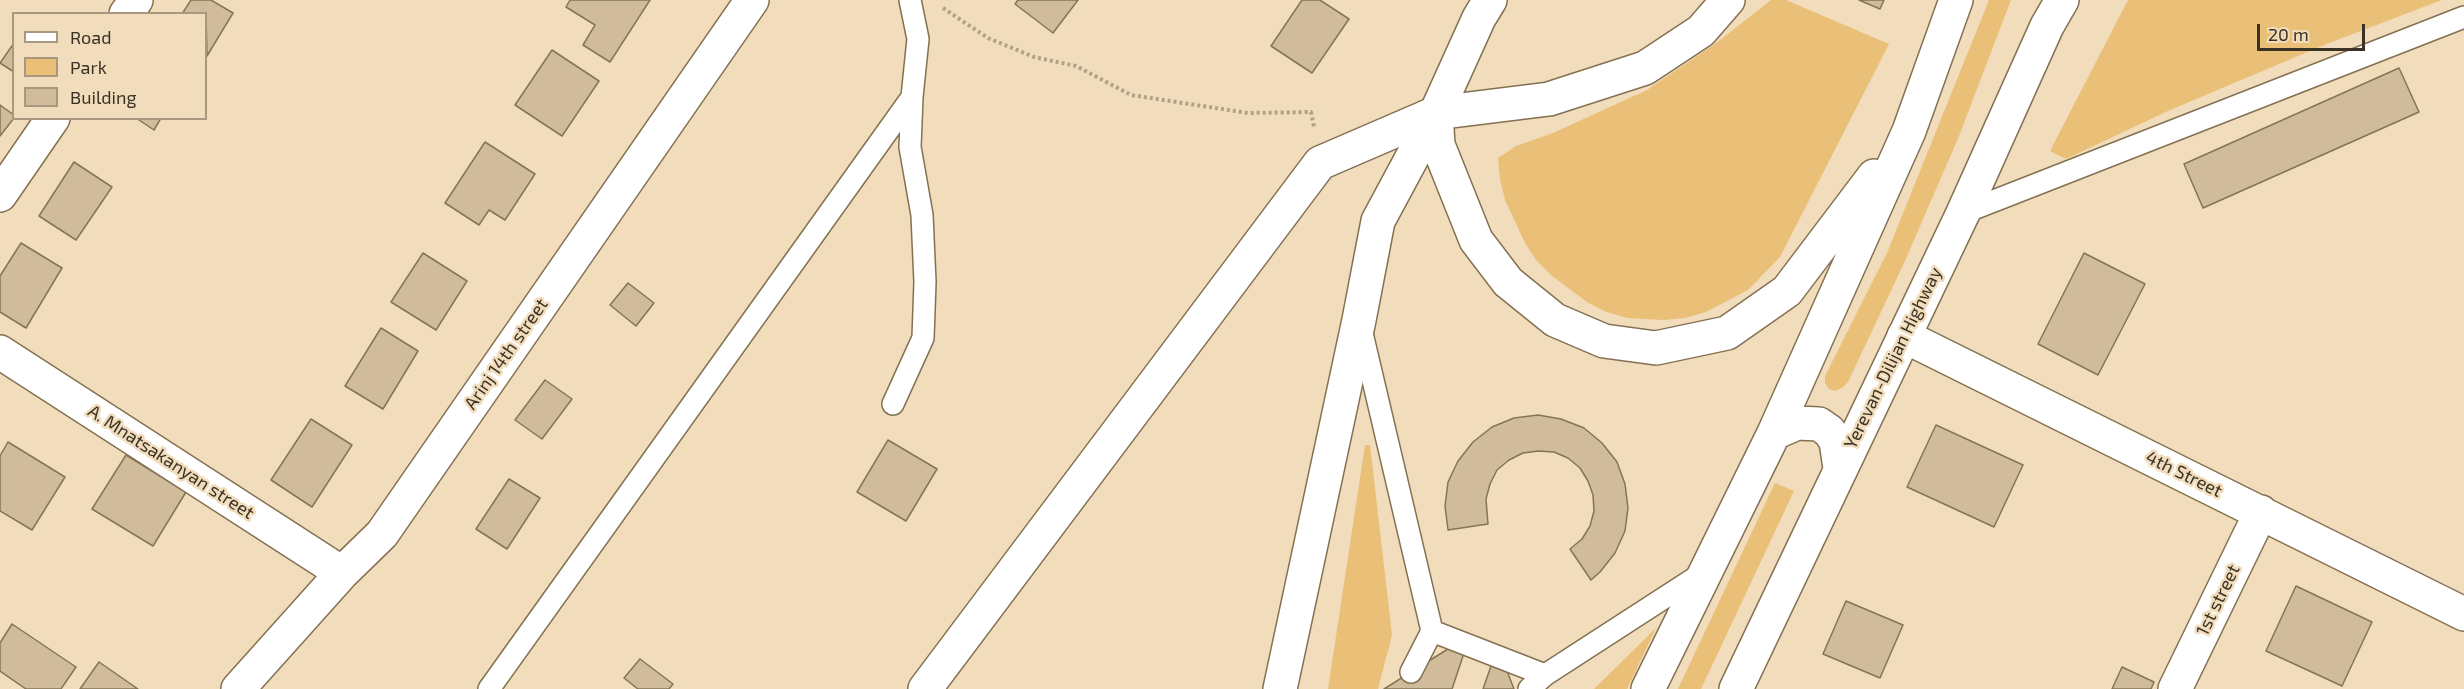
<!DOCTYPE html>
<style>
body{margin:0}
#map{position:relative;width:2464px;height:689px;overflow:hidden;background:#f1dcbb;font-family:"Exo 2",sans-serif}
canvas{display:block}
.legend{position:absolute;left:12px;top:12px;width:195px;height:108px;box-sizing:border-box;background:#f1dcbb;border:2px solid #a8987f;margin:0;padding:8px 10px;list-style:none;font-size:18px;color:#3a3225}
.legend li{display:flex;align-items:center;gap:12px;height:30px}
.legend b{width:30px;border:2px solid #a8987f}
.scale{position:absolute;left:2257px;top:24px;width:108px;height:27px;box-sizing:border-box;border:3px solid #3a3225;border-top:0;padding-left:8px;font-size:18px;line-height:21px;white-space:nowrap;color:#3a3225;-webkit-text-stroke:4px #f1dcbb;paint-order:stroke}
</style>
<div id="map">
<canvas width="2464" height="689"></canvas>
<ul class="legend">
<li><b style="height:8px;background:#fff"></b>Road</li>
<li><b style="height:16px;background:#eabf78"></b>Park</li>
<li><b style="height:16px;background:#d0bc9b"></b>Building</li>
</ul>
<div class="scale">20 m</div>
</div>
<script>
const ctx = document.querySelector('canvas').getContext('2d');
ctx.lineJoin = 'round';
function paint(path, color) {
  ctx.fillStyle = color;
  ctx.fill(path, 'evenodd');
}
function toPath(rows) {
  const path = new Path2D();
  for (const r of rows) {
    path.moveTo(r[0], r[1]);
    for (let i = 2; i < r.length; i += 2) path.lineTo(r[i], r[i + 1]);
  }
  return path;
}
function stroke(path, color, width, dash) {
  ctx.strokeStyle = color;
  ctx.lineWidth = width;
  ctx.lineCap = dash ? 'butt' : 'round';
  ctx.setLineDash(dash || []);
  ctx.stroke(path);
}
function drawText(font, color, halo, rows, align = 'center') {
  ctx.font = font + ' "Exo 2",sans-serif';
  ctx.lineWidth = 5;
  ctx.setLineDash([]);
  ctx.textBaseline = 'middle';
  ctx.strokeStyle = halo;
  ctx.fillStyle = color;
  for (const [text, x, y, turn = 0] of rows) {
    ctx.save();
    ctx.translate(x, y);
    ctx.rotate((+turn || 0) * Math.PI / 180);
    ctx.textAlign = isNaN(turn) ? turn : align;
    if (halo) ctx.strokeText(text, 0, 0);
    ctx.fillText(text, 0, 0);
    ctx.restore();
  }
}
paint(toPath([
 [1771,0,1786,0,1889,44,1780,257,1748,290,1706,312,1685,318,1663,320,1627,318,1604,311,1587,302,1552,276,1536,260,1525,243,1505,200,1500,179,1498,158,1516,146,1553,133,1647,90,1715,44],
 [1989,0,2011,0,1959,136,1905,261,1848,382,1842,388,1835,391,1829,389,1825,383,1825,376,1887,253],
 [2128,0,2442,0,2329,43,2170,110,2066,159,2050,151],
 [1365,445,1370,445,1392,635,1378,689,1328,689],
 [1775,483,1794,491,1701,689,1678,689],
 [1656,628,1627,689,1594,689]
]), '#eabf78');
const building = toPath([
 [191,0,211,0,233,13,207,56,206,14,182,14,191,0],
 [570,0,650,0,610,62,583,45,595,25,566,7,570,0],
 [1018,0,1078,0,1053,33,1015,4,1018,0],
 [1302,0,1320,0,1349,19,1312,73,1271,46,1302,0],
 [1859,0,1884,0,1880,9,1859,0],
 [14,43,14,72,0,63,14,43],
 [552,50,599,81,562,136,515,105,552,50],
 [2399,68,2419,112,2203,208,2184,164,2399,68],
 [0,105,14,115,14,118,0,136,0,105],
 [136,118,161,118,154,130,136,118],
 [485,142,535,174,505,220,489,210,479,225,445,203,485,142],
 [74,162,112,187,76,240,39,216,74,162],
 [21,243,62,268,26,328,0,312,0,276,21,243],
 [423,253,467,281,436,330,391,302,423,253],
 [2084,253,2145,284,2098,375,2038,344,2084,253],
 [628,283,654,303,636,326,610,305,628,283],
 [381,328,418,351,383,409,345,386,381,328],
 [545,380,572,399,542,439,515,420,545,380],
 [1538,415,1561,419,1584,428,1602,443,1617,462,1625,484,1628,508,1625,531,1615,553,1600,572,1591,580,1570,549,1582,539,1590,526,1594,511,1593,495,1588,481,1580,468,1568,458,1554,452,1538,451,1523,453,1509,460,1497,470,1490,484,1486,499,1488,524,1448,530,1445,506,1448,482,1458,461,1473,442,1492,427,1514,418,1538,415],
 [311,419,352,445,312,507,271,480,311,419],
 [1936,425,2023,465,1994,527,1907,487,1936,425],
 [888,440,937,469,906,521,857,492,888,440],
 [8,442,65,477,32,530,0,511,0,456,8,442],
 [126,455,186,492,153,546,92,509,126,455],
 [509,479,540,498,507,549,476,529,509,479],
 [2296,586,2372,622,2342,686,2266,651,2296,586],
 [1846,601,1903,625,1880,678,1823,654,1846,601],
 [12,624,76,667,61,689,26,689,0,671,0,643,12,624],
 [1448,649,1464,653,1452,689,1384,689,1448,649],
 [640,659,673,684,669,689,638,689,624,678,640,659],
 [99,662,138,689,80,689,99,662],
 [1491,666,1507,671,1514,689,1483,689,1491,666],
 [2122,667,2154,682,2151,689,2112,689,2122,667]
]);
paint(building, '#d0bc9b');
stroke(building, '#877455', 1.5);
const lane = toPath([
 [1963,213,2464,17],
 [1361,329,1432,631,1545,675],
 [893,404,923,338,925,282,922,215,910,147,912,97],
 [1411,672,1432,631],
 [489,689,912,97,918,39,910,0],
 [1529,689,1545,675,1701,574]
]);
const street = toPath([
 [126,14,136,0],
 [0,195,53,118],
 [1904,336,2464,614],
 [0,352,342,573],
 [238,689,342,573,382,534,752,0],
 [925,689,1320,163,1436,113,1549,99,1645,68,1701,31,1728,0],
 [2175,689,2261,512]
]);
const primary = toPath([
 [1436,113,1479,18,1490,0]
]);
const highway = toPath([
 [1436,113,1438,145,1476,240,1508,282,1555,320,1604,341,1656,348,1727,333,1787,291,1874,176],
 [1774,433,1797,423,1819,424,1829,431,1836,441,1840,468],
 [1280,689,1359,320,1378,221,1436,113],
 [1648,689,1774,433,1909,131,1956,0],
 [1736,689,1963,213,2047,26,2062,0]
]);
stroke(lane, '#847152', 24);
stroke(street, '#847152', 36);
stroke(primary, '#847152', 36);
stroke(highway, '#847152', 36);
stroke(toPath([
 [943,8,988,38,1034,57,1076,66,1131,95,1248,113,1311,112,1314,127]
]), '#b1a187', 4, [3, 3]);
stroke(lane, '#fff', 21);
stroke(street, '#fff', 33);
stroke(primary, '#fff', 33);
stroke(highway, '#fff', 33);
drawText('18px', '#3a3225', '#f1dcbb', [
 ["Arinj 14th street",506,354,-55],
 ["Yerevan-Dilijan Highway",1893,358,-64],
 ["A. Mnatsakanyan street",171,462,33],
 ["4th Street",2184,474,26],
 ["1st street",2218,600,-64]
]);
</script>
